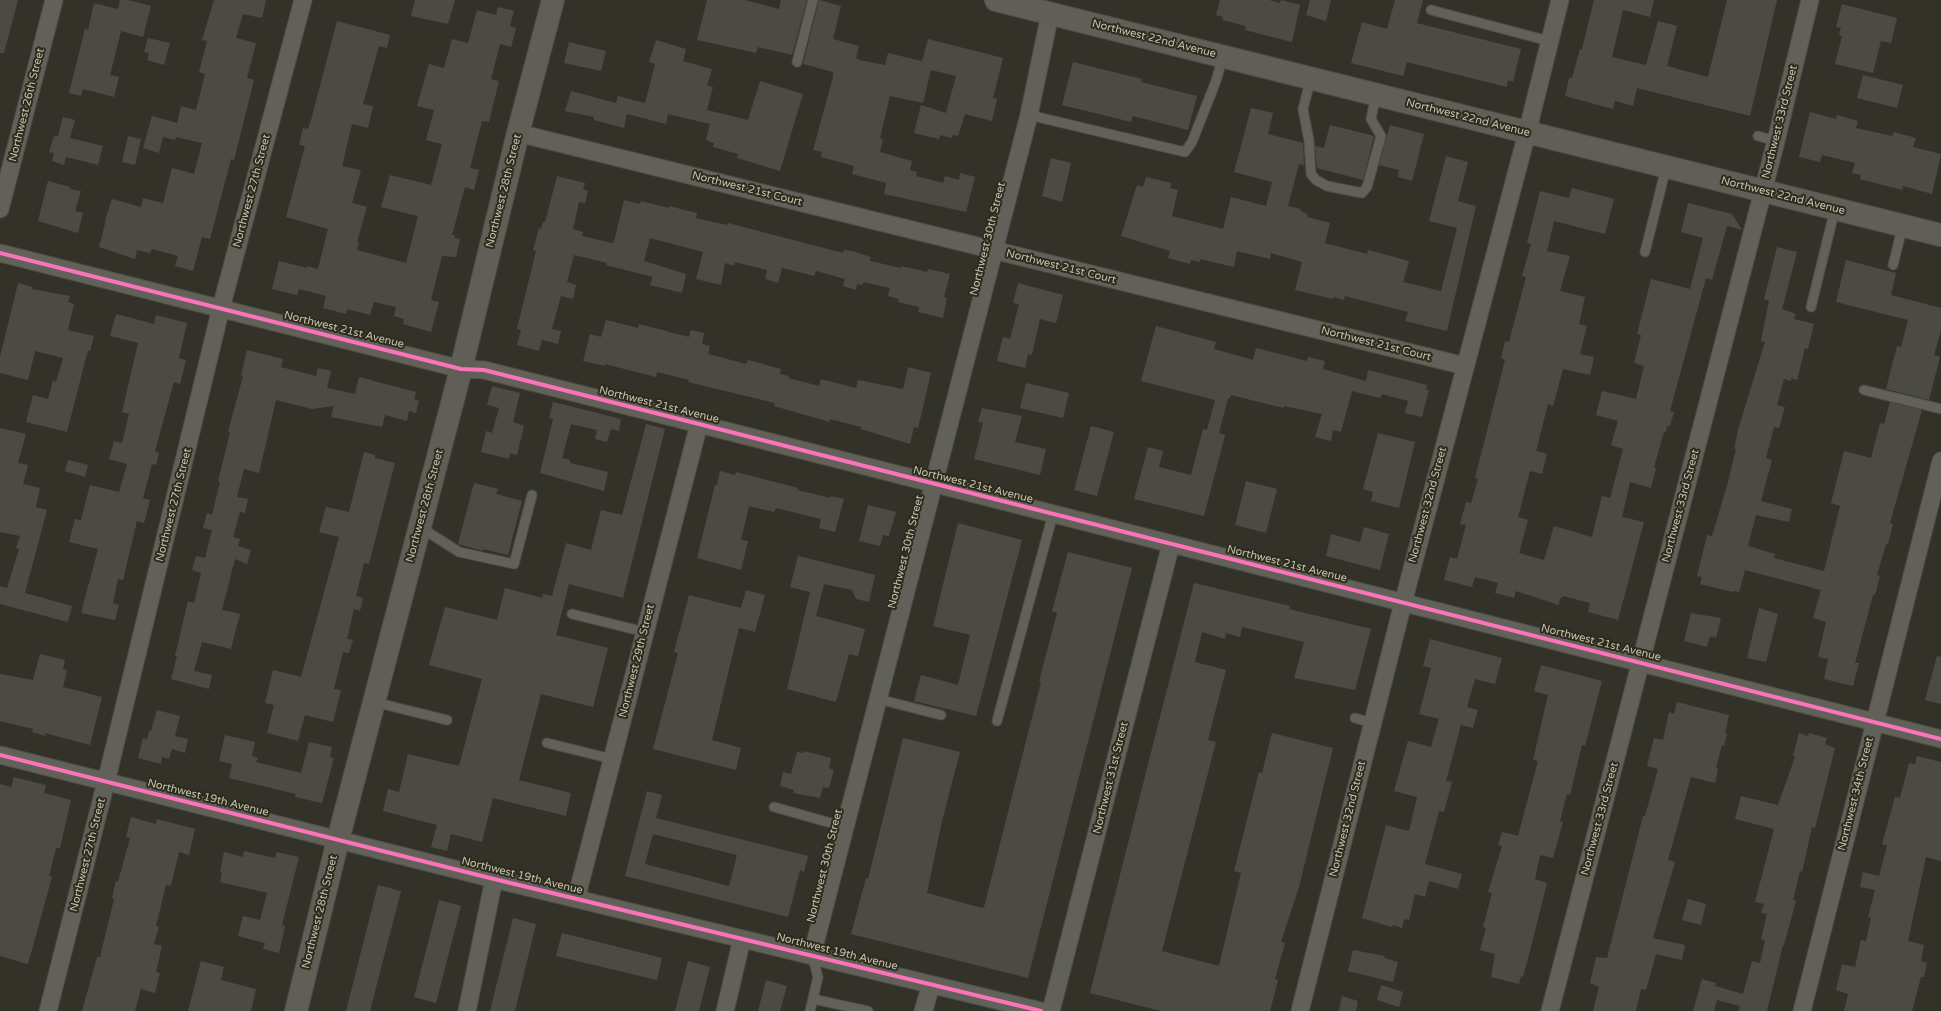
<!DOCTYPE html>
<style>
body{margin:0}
canvas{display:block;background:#333229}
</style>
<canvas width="1941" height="1011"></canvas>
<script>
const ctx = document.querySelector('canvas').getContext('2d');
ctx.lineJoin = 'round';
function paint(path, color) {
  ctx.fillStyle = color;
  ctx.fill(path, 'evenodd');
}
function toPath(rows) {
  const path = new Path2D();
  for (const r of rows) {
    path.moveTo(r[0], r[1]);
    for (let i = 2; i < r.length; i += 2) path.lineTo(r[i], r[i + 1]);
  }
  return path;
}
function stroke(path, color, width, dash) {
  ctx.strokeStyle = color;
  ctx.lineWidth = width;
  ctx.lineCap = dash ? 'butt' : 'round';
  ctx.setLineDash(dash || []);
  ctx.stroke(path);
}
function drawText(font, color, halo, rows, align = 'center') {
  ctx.font = font + ' "Varela Round",sans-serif';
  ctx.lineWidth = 4;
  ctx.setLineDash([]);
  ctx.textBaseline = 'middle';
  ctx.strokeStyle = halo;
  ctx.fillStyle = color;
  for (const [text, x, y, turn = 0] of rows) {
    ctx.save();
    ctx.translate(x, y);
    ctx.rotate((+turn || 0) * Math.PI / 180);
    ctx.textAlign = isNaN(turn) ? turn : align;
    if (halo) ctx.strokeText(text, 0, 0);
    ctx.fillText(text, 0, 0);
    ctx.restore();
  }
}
paint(toPath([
 [0,0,18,0,4,53,0,53],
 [120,0,128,0,151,6,143,37,121,31,110,75,119,77,114,97,83,89,81,96,69,93,85,29,88,30,94,3,118,9],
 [214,0,266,0,262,18,243,14,236,38,256,43,247,78,254,80,234,160,231,159,210,239,202,237,193,271,175,266,178,256,152,249,150,253,137,250,135,259,99,247,106,220,105,220,112,199,141,207,143,198,163,203,172,168,194,174,202,143,176,137,175,140,163,137,159,153,143,148,152,116,177,123,181,106,196,110,205,74,199,72,207,41,202,40],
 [415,0,455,0,448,24,411,16],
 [707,0,745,0,779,9,781,0,807,0,792,55,758,47,756,53,697,40],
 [819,0,841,6,833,39,859,46,856,58,860,60,885,65,888,53,922,61,928,39,1003,58,993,98,997,99,992,121,965,114,958,136,953,135,952,138,940,135,939,139,914,133,921,105,946,113,956,76,931,70,923,103,890,96,880,138,883,139,880,152,912,161,910,170,917,172,916,176,943,183,945,176,959,180,960,173,975,177,966,212,884,194,886,183,852,174,854,166,821,157,822,152,813,150,833,77,833,72,803,64],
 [1220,0,1269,0,1280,3,1281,0,1300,5,1292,42,1245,30,1246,26,1222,20,1223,17,1216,15],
 [1310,0,1331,0,1326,21,1306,15],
 [1395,0,1423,0,1417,23,1521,49,1513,82,1508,80,1507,87,1407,62,1403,76,1351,63,1362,22,1387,29],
 [1594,0,1654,0,1650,17,1623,10,1612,57,1646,65,1658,21,1677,26,1667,66,1708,77,1727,0,1777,0,1750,116,1637,88,1633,106,1615,101,1613,109,1565,96,1569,78,1572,78,1580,49,1582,49],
 [1842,4,1897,18,1891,43,1881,41,1873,73,1835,64,1842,36,1839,35,1841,28,1836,27],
 [498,7,514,11,510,26,516,28,511,47,500,44,491,79,499,81,489,122,482,121,470,168,479,170,474,190,465,187,452,235,455,235,454,238,460,239,456,257,442,256,431,300,439,302,431,332,403,324,404,319,394,316,396,307,374,302,370,315,347,309,346,314,323,308,326,296,299,289,297,295,272,289,279,261,307,268,307,266,318,269,328,229,286,217,305,146,299,145,303,128,308,129,311,120,337,21,390,35,387,48,379,46,363,104,373,106,368,128,352,124,342,166,361,170,352,203,367,207,357,242,359,243,357,250,406,263,418,216,381,207,390,175,431,185,442,144,426,140,434,110,417,106,429,64,444,68,452,39,468,43,477,10,496,15],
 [148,38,170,43,164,65,147,60,149,53,144,52],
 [656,40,686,49,683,61,712,69,707,86,713,87,707,110,748,120,760,81,803,94,780,171,737,158,738,154,713,147,714,143,706,140,710,124,668,114,666,124,627,114,624,128,594,120,594,117,565,111,571,91,616,103,618,96,645,103,655,64,649,62],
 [569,42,606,51,601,71,564,63],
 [1073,62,1142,79,1141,82,1197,96,1188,130,1133,116,1131,122,1062,105],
 [1863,75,1903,85,1897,108,1857,98],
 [1251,108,1273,113,1268,134,1303,143,1304,165,1299,164,1288,206,1301,209,1300,211,1308,214,1307,217,1330,223,1325,243,1367,254,1368,250,1409,261,1403,282,1441,291,1457,228,1429,221,1446,156,1468,162,1458,201,1476,206,1447,331,1405,321,1408,312,1345,296,1344,300,1333,297,1333,299,1295,290,1302,262,1271,253,1270,259,1237,251,1234,267,1200,259,1200,262,1191,260,1190,264,1168,258,1170,251,1121,236,1137,185,1143,187,1146,177,1171,183,1170,188,1178,190,1172,216,1223,229,1231,197,1266,206,1272,182,1234,172],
 [1810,112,1836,119,1837,115,1858,121,1856,128,1892,136,1894,132,1916,138,1913,147,1941,154,1932,194,1903,186,1902,190,1860,179,1861,175,1852,173,1855,163,1822,155,1820,162,1799,157],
 [63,117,75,120,70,138,103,146,98,165,66,157,64,165,52,161,54,153,49,152,54,136,58,136],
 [1330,125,1374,136,1363,180,1317,168,1315,146,1324,148],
 [1390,125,1424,134,1412,181,1398,177,1399,170,1379,165],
 [128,136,141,139,135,165,122,162],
 [1051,158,1071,163,1062,202,1042,196],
 [557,176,585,183,583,189,588,191,585,203,579,202,573,229,583,232,582,236,612,243,614,242,624,200,640,204,641,201,669,208,669,206,697,213,696,218,727,225,728,223,843,253,844,250,852,251,871,257,870,261,901,268,901,266,927,272,928,269,950,274,944,297,947,298,943,318,918,312,919,307,898,302,899,299,888,296,890,288,864,282,862,285,857,284,856,290,843,286,845,279,816,271,814,276,782,268,778,283,765,279,767,270,735,262,734,266,725,263,721,285,696,279,703,252,650,238,644,261,686,274,682,293,650,285,653,277,606,265,607,263,574,255,567,282,576,285,573,299,561,296,552,329,561,331,558,344,542,340,539,351,517,345,521,330,517,329,536,251,533,250,539,228,541,229,543,222,545,222],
 [48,181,70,187,70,189,81,191,75,211,83,213,78,233,38,221],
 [1572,188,1614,199,1605,234,1554,221,1547,251,1570,256,1560,291,1585,297,1579,324,1587,326,1580,354,1594,357,1590,375,1563,369,1553,406,1548,404,1536,451,1547,454,1542,474,1530,471,1518,517,1528,520,1519,553,1544,560,1554,526,1592,537,1602,496,1610,498,1623,449,1611,445,1618,421,1596,415,1602,391,1636,399,1644,366,1634,363,1641,335,1637,334,1651,279,1690,289,1703,238,1681,232,1688,203,1732,214,1742,230,1727,226,1712,280,1706,278,1670,411,1674,412,1670,426,1667,426,1666,432,1664,432,1654,467,1656,468,1651,488,1630,482,1622,517,1644,522,1618,620,1588,612,1590,603,1563,596,1562,598,1560,598,1559,605,1516,591,1514,598,1495,593,1498,583,1475,577,1472,587,1444,580,1450,557,1457,559,1466,525,1460,524,1466,502,1471,503,1478,479,1475,478,1505,360,1501,358,1505,341,1509,342,1526,277,1522,276,1531,244,1527,243,1540,191,1569,198],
 [1777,247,1797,252,1782,309,1796,314,1794,319,1814,324,1808,349,1805,348,1797,380,1791,378,1791,381,1784,379,1777,405,1785,407,1779,428,1774,427,1766,458,1772,460,1761,501,1792,509,1789,522,1756,515,1748,546,1775,554,1774,558,1824,571,1840,506,1831,503,1844,451,1871,458,1880,423,1884,424,1890,402,1922,410,1890,523,1893,524,1888,544,1886,544,1877,575,1880,576,1875,595,1873,595,1855,663,1859,663,1853,686,1824,679,1828,659,1818,657,1826,622,1813,618,1821,590,1745,570,1739,592,1733,591,1733,592,1700,584,1702,577,1697,576,1707,535,1712,536,1728,482,1736,449,1734,449,1738,430,1765,342,1761,341,1769,301,1764,299],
 [1846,260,1896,273,1891,295,1941,308,1941,331,1934,355,1940,357,1929,400,1886,389,1897,346,1901,347,1908,320,1836,302],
 [18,283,33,287,32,289,70,296,68,302,74,304,68,330,94,336,90,351,88,350,67,432,26,422,33,395,48,399,53,381,56,382,63,358,35,351,28,380,0,373,0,357],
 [1018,283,1063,295,1056,323,1040,319,1032,355,1028,354,1025,368,997,361,1003,337,1010,339,1019,304,1013,303],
 [116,314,154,324,156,315,187,323,179,358,186,360,180,384,174,382,155,451,159,453,156,465,152,464,143,498,150,500,144,523,137,521,123,580,118,579,113,603,119,605,115,620,81,613,98,549,69,542,75,519,81,520,90,485,119,492,127,464,109,459,114,441,122,443,129,414,122,412,138,343,110,336],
 [606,320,638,328,639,324,689,337,691,330,704,333,702,344,710,346,708,354,746,364,748,360,781,369,780,374,789,376,788,378,819,386,821,379,856,388,858,380,903,389,908,367,931,373,918,428,914,427,910,444,861,429,861,427,830,419,830,422,774,406,775,403,688,382,689,380,657,372,656,377,605,364,605,366,583,361,590,334,601,337],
 [1156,326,1216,342,1214,349,1253,360,1256,348,1307,361,1308,357,1325,361,1323,369,1366,381,1368,370,1427,385,1426,390,1429,390,1422,417,1405,413,1408,401,1382,394,1380,398,1352,391,1341,432,1333,430,1331,441,1315,437,1322,414,1284,406,1283,408,1231,395,1230,399,1228,398,1219,433,1225,435,1204,516,1134,499,1148,447,1163,451,1159,467,1191,475,1203,429,1207,430,1215,400,1141,381],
 [247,350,283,359,281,367,316,376,318,368,331,371,327,388,355,394,359,377,416,392,414,399,419,401,416,413,409,411,407,421,385,415,382,427,331,417,334,406,312,409,276,400,259,473,244,469,237,497,248,499,245,513,240,512,233,537,240,539,238,546,251,550,247,564,235,559,222,610,240,614,231,649,202,642,194,671,212,675,209,689,171,679,177,656,175,656,188,601,194,603,201,573,192,570,196,556,205,558,212,530,203,528,207,513,212,515,220,482,218,481,230,433,228,432,243,376,241,375],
 [1026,383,1069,393,1063,418,1020,408],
 [492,386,520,393,513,422,524,426,517,455,510,453,509,459,481,452,486,431,492,433,499,408,487,405],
 [553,402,621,419,619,431,611,429,607,442,595,439,597,430,571,424,562,458,570,460,570,463,608,472,604,491,540,473,553,419,549,418],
 [982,408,1022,416,1015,442,1046,449,1040,475,974,459,983,423,978,422],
 [646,424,665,429,623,598,569,584,556,635,608,648,593,707,541,694,519,780,571,793,566,816,493,798,482,842,451,834,447,851,431,847,437,825,383,811,388,789,399,792,408,754,459,766,482,679,429,665,445,607,497,620,505,588,542,598,543,594,552,596,566,543,591,550,601,510,622,515],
 [1091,426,1114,432,1097,496,1074,490],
 [0,428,26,434,18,463,28,465,23,484,40,488,36,507,47,510,25,593,72,606,68,622,0,604,0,586,7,588,19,549,16,548,20,536,0,532],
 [1378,433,1415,442,1399,508,1371,501,1373,492,1363,489],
 [364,452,375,455,375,458,395,463,369,564,364,563,356,596,363,598,360,611,354,609,347,639,353,640,349,653,343,652,334,689,341,690,333,722,305,715,298,741,267,733,274,705,265,703,273,670,301,677,339,537,319,532,326,507,349,512],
 [68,460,88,465,85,477,65,471],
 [720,471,735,475,736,472,798,488,797,490,831,498,831,496,844,499,835,532,819,528,821,519,776,508,774,512,749,506,741,540,748,541,741,570,697,558,715,485,717,485],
 [1246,481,1277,489,1266,533,1235,525],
 [474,483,498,489,496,494,522,501,508,555,483,549,483,551,458,544],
 [868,505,896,512,889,536,883,535,880,546,859,541],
 [958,523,1022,540,976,716,914,701,921,675,958,685,970,635,933,626],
 [1364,527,1389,534,1380,570,1326,556,1331,534,1360,542],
 [1068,552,1132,568,1028,978,851,934,866,878,868,879,903,738,960,752,942,821,927,893,982,908,984,907,1041,682,1039,681,1057,613,1052,611],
 [798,556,875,575,869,602,856,599,852,590,824,584,816,616,865,629,858,656,849,654,836,702,787,689,810,592,790,587],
 [1194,583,1290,606,1289,609,1371,629,1355,690,1294,678,1304,642,1242,627,1240,637,1226,633,1225,639,1202,632,1195,662,1226,670,1208,740,1216,742,1162,951,1219,966,1241,873,1234,871,1259,772,1262,773,1272,733,1333,748,1299,887,1281,942,1285,943,1275,979,1278,980,1270,1011,1161,1011,1090,993],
 [746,590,765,595,755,632,739,628,712,740,741,748,736,770,653,749,678,653,674,652,689,595,741,608],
 [1759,608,1778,614,1766,662,1747,658],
 [1691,613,1721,618,1716,638,1710,636,1707,647,1684,641],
 [1430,639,1502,658,1495,684,1475,679,1467,707,1478,710,1473,728,1461,725,1446,781,1452,782,1444,812,1439,811,1425,864,1462,874,1458,889,1429,881,1425,897,1415,894,1409,920,1404,919,1402,928,1393,925,1392,927,1362,918,1386,825,1409,831,1417,797,1394,791,1408,741,1431,747,1439,719,1419,714,1431,668,1423,666],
 [40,654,65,660,63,669,67,670,63,687,102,697,90,745,45,733,45,736,32,732,33,729,0,721,0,674,33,680],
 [1937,656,1941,657,1941,704,1925,700],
 [1541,665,1602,681,1585,746,1582,745,1570,795,1567,794,1560,821,1563,822,1553,858,1540,855,1535,879,1547,883,1530,951,1523,977,1521,976,1519,984,1491,977,1495,954,1480,950,1486,928,1483,927,1492,893,1488,892,1502,846,1498,845,1502,832,1518,836,1538,761,1533,760,1548,695,1534,691],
 [1677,702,1729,715,1725,733,1727,734,1724,746,1722,745,1716,768,1718,769,1715,783,1691,777,1668,860,1675,862,1653,938,1685,945,1682,960,1656,954,1646,990,1641,989,1636,1011,1593,1011,1599,987,1590,983,1596,957,1607,958,1643,816,1645,816,1658,769,1647,766,1654,738,1663,740,1669,712,1674,714],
 [157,710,180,716,175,736,188,739,185,753,172,749,169,759,162,757,161,764,138,758,143,738,147,739,149,731,151,731],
 [1799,733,1808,736,1809,733,1827,738,1825,744,1835,748,1815,828,1812,827,1802,872,1800,871,1793,900,1796,901,1784,945,1783,945,1767,1011,1739,1011,1740,1006,1717,1000,1714,1011,1693,1011,1702,979,1716,983,1715,986,1743,994,1752,961,1760,963,1765,941,1761,939,1767,914,1761,913,1764,904,1755,902,1774,829,1735,819,1741,796,1778,805,1795,757,1793,756],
 [225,735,255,742,252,756,258,758,256,762,301,773,309,742,332,747,330,757,334,758,322,803,295,797,296,794,229,778,232,764,219,761],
 [804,751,831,758,829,768,834,770,829,788,823,787,820,798,793,793,794,790,780,786,783,772,791,774,797,752,804,753],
 [1917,756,1941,762,1941,861,1926,857,1908,941,1924,945,1921,961,1927,963,1924,977,1921,977,1912,1011,1844,1011,1848,994,1836,990,1842,964,1855,967,1861,940,1866,941,1871,918,1868,917,1875,890,1860,887,1863,872,1879,876,1887,846,1882,844,1895,797,1900,798,1909,763,1915,764],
 [14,777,46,785,44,793,71,800,60,848,56,848,49,876,52,877,28,964,0,956,0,784,11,787],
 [647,791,662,795,656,818,808,856,804,872,800,870,788,917,625,876],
 [653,834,737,855,729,886,645,864],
 [131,817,156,824,157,819,195,829,189,855,179,852,171,886,166,885,156,926,159,927,154,944,162,946,156,972,160,973,155,993,141,989,135,1011,82,1011,97,957,100,957,114,899,112,898,116,881,118,882,130,838,126,837],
 [244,851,275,858,277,852,299,857,282,925,285,926,279,953,263,949,265,943,238,936,243,916,260,920,267,893,220,882,222,873,220,872,224,852,243,857],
 [378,885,401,891,370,1011,346,1011],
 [1688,899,1706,904,1701,925,1682,920],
 [439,900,461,906,436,1003,414,997],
 [513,918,536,924,515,1011,490,1011],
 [562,933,662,958,657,980,556,956],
 [1353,950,1385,956,1384,958,1398,962,1393,982,1348,971],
 [201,961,224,967,221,980,256,989,251,1011,188,1011],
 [688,961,710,967,699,1011,675,1011],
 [766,980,787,986,780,1011,758,1011],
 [1381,985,1403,992,1399,1007,1377,1000],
 [1342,996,1358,1001,1356,1011,1339,1011]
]), '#4c4b43');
const lane = toPath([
 [1431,10,1549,41],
 [797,62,813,0],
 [1311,78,1303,109,1309,141,1311,174,1316,180,1327,186,1362,193,1367,187,1381,136,1371,119,1376,94],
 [1029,115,1185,152,1192,142,1216,81,1223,56],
 [1758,136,1776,141],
 [1645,252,1666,168],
 [1893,265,1903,225],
 [1811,307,1835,209],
 [1864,390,1941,409],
 [420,527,459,552,514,564,532,495],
 [572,614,645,632],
 [878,699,941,715],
 [374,702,447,720],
 [1355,718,1372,723],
 [997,721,1053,514],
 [547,743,612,759],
 [774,807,845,827],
 [813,999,868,1011],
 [810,1011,818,977,812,955],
 [919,1011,927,983],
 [928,1011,935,985]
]);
const street = toPath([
 [518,133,1465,366],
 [0,209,54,0],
 [0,253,461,369,484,370,699,424,1941,739],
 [0,755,494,879,1041,1011],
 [576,899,699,424],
 [812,955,1029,115,1050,14],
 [48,1011,106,782,221,308,303,0],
 [467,1011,494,879],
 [725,1011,742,939],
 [1051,1011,1171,544],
 [1300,1011,1403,603,1527,133,1560,0],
 [1550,1011,1776,141,1810,0],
 [1802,1011,1941,461]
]);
const secondary = toPath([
 [996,0,1941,235],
 [296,1011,338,840,461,369,518,133,553,0]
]);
stroke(lane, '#4e4d47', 11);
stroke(street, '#4e4d47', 19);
stroke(secondary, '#4e4d47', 24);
stroke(lane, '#626159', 9);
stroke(street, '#626159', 17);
stroke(secondary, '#605f57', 22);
stroke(toPath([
 [0,253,461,369,484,370,699,424,1941,739],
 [0,755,494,879,1041,1011]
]), '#fb73b8', 4);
drawText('11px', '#c5c3b3', '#2e2b1d', [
 ["Northwest 22nd Avenue",1154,39,14],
 ["Northwest 26th Street",27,105,-76],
 ["Northwest 22nd Avenue",1468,118,14],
 ["Northwest 33rd Street",1780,122,-76],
 ["Northwest 21st Court",747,189,14],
 ["Northwest 27th Street",252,191,-75],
 ["Northwest 28th Street",504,191,-76],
 ["Northwest 22nd Avenue",1783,196,14],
 ["Northwest 30th Street",988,239,-76],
 ["Northwest 21st Court",1061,267,14],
 ["Northwest 21st Avenue",344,330,14],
 ["Northwest 21st Court",1376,344,14],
 ["Northwest 21st Avenue",659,405,14],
 ["Northwest 21st Avenue",973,485,14],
 ["Northwest 27th Street",174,505,-76],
 ["Northwest 32nd Street",1428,505,-75],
 ["Northwest 28th Street",425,506,-75],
 ["Northwest 33rd Street",1681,506,-75],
 ["Northwest 30th Street",906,552,-76],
 ["Northwest 21st Avenue",1287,564,14],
 ["Northwest 21st Avenue",1601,643,14],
 ["Northwest 29th Street",637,661,-76],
 ["Northwest 31st Street",1111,778,-76],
 ["Northwest 34th Street",1856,794,-76],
 ["Northwest 19th Avenue",208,798,14],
 ["Northwest 32nd Street",1348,819,-76],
 ["Northwest 33rd Street",1600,819,-75],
 ["Northwest 27th Street",88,855,-76],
 ["Northwest 30th Street",825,866,-76],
 ["Northwest 19th Avenue",522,876,14],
 ["Northwest 28th Street",320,912,-76],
 ["Northwest 19th Avenue",837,952,14]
]);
</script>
